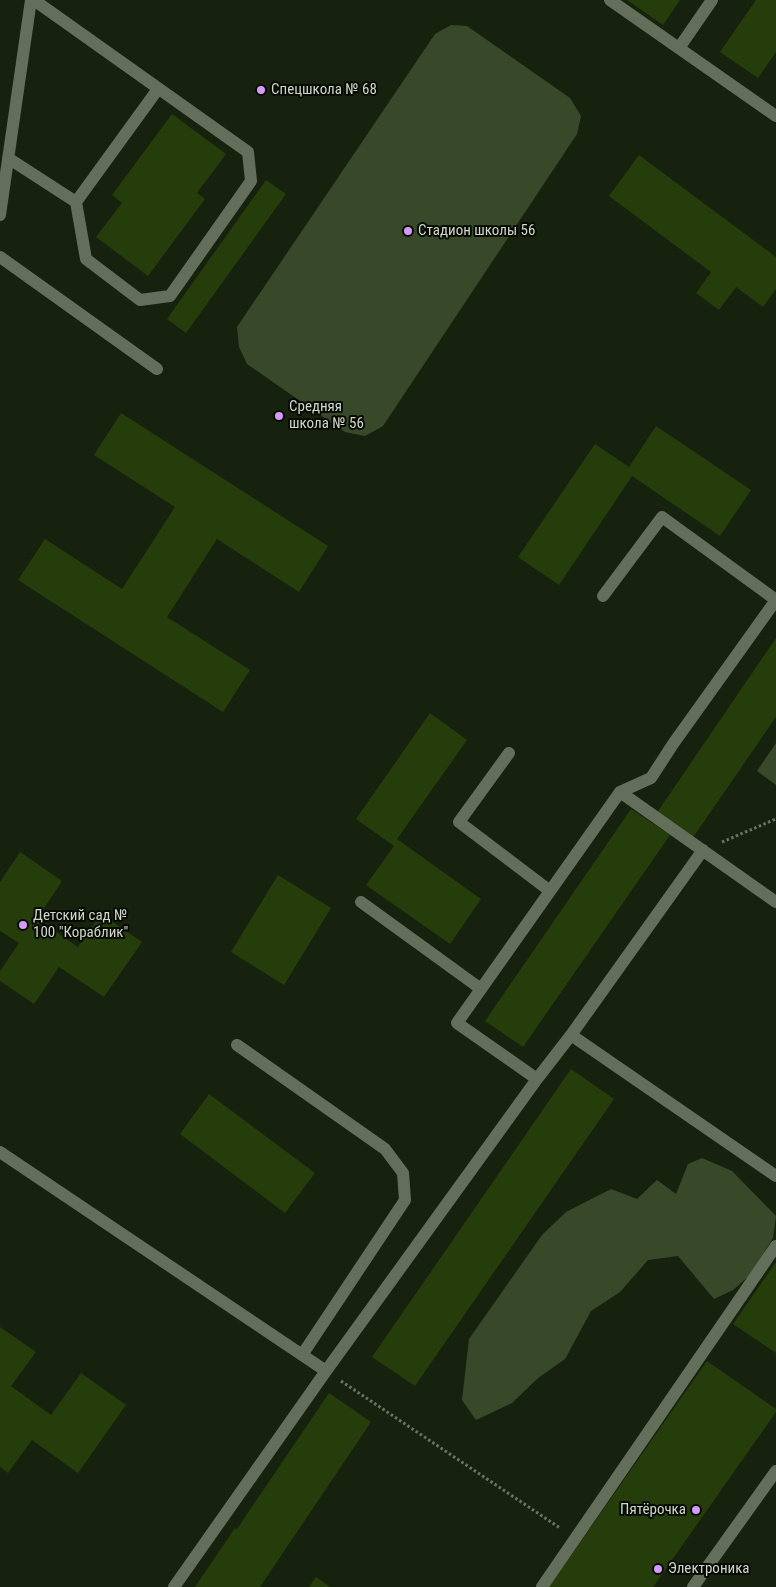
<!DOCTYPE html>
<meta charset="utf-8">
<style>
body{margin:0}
canvas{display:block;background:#17220e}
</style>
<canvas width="776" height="1587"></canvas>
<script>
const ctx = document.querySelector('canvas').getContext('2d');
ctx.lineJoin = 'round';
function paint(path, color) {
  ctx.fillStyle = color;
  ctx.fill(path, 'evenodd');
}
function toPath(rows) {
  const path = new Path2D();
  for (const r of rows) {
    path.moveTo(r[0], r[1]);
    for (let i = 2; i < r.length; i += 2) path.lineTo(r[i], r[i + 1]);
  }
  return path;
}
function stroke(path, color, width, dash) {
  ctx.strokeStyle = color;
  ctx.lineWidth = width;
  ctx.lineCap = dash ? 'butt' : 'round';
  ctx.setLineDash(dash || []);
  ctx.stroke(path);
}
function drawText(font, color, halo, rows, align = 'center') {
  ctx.font = font + ' "Roboto Condensed",sans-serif';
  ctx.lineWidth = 4;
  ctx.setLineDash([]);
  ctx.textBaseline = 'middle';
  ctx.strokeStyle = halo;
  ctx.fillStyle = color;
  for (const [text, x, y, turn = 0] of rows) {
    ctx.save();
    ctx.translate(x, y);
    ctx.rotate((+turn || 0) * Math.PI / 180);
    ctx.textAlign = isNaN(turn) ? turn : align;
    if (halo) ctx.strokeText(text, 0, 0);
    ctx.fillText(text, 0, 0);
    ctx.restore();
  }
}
paint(toPath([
 [451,25,467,26,570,98,581,116,577,134,383,426,365,436,345,432,247,364,239,347,237,327,435,34],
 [776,743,776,785,757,771],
 [702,1158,732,1171,776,1216,773,1238,750,1275,733,1290,714,1299,678,1256,648,1260,620,1292,591,1311,565,1359,538,1378,512,1403,476,1420,462,1400,469,1339,542,1235,566,1212,611,1189,637,1199,657,1180,676,1194,688,1164]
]), '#38492a');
paint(toPath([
 [627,0,680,0,663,25],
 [756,0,776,0,776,52,758,78,720,52],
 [172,114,226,154,197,193,205,199,148,276,96,237,122,203,112,195],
 [639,155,776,257,776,289,763,307,736,287,719,310,696,293,711,272,609,196],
 [266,180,286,194,186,333,167,319],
 [121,413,328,546,299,592,217,539,167,617,250,670,223,712,18,580,45,539,122,589,175,507,94,455],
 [656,426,751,490,720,536,632,476,559,585,518,557,595,444,629,467],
 [776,638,776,717,692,839,656,814],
 [430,713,467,740,397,839,481,899,450,944,366,885,394,846,356,819],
 [631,809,670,835,523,1047,485,1021],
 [20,852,62,881,37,919,78,947,101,914,142,942,104,997,59,967,34,1004,0,981,0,971,19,943,0,931,0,882],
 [278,875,331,908,284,985,231,952],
 [571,1069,614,1099,415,1386,372,1357],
 [209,1094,315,1173,285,1213,180,1134],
 [776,1262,776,1353,733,1324],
 [0,1327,36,1352,11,1386,51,1415,81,1373,126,1405,78,1473,32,1440,8,1473,0,1467],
 [707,1361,776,1409,776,1412,653,1587,549,1587],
 [329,1393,371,1422,260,1587,195,1587,235,1528,237,1529],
 [316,1577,330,1587,309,1587]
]), '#253c0b');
stroke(toPath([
 [722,842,776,819],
 [341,1381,560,1528]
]), '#6a7463', 3, [2.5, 2.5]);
stroke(toPath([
 [610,0,776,116],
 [679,48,712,0],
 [8,158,76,202,86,259,140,300,170,296,251,181,248,152,34,0],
 [76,202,158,89],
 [0,215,31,0],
 [0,257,157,369],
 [603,596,662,517,776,600],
 [509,753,459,822,550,891],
 [620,792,776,902],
 [361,902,481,989],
 [571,1035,776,1176],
 [237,1045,385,1149,403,1173,405,1200,302,1355],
 [537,1079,457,1023,620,792,651,778,673,744,776,600],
 [0,1152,326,1371],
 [174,1587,326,1371,537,1079,571,1035,703,850],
 [542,1587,776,1246],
 [693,1587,776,1471]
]), '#636f5a', 12);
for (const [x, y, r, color] of [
 [261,90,5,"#d69bfa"],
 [408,231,5,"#d69bfa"],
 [279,416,5,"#d69bfa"],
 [23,925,5,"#d69bfa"],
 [696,1510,5,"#d69bfa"],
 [658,1569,5,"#d69bfa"]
]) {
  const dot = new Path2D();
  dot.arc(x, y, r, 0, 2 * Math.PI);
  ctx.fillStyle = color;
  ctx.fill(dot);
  stroke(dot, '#060a03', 2);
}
drawText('15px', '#cfd7ca', '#060a03', [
 ["Спецшкола № 68",271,90],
 ["Стадион школы 56",418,231],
 ["Средняя",289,407],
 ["школа № 56",289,424],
 ["Детский сад №",33,916],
 ["100 \"Кораблик\"",33,933],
 ["Пятёрочка",686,1510,"right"],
 ["Электроника",668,1569]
], 'left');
</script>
